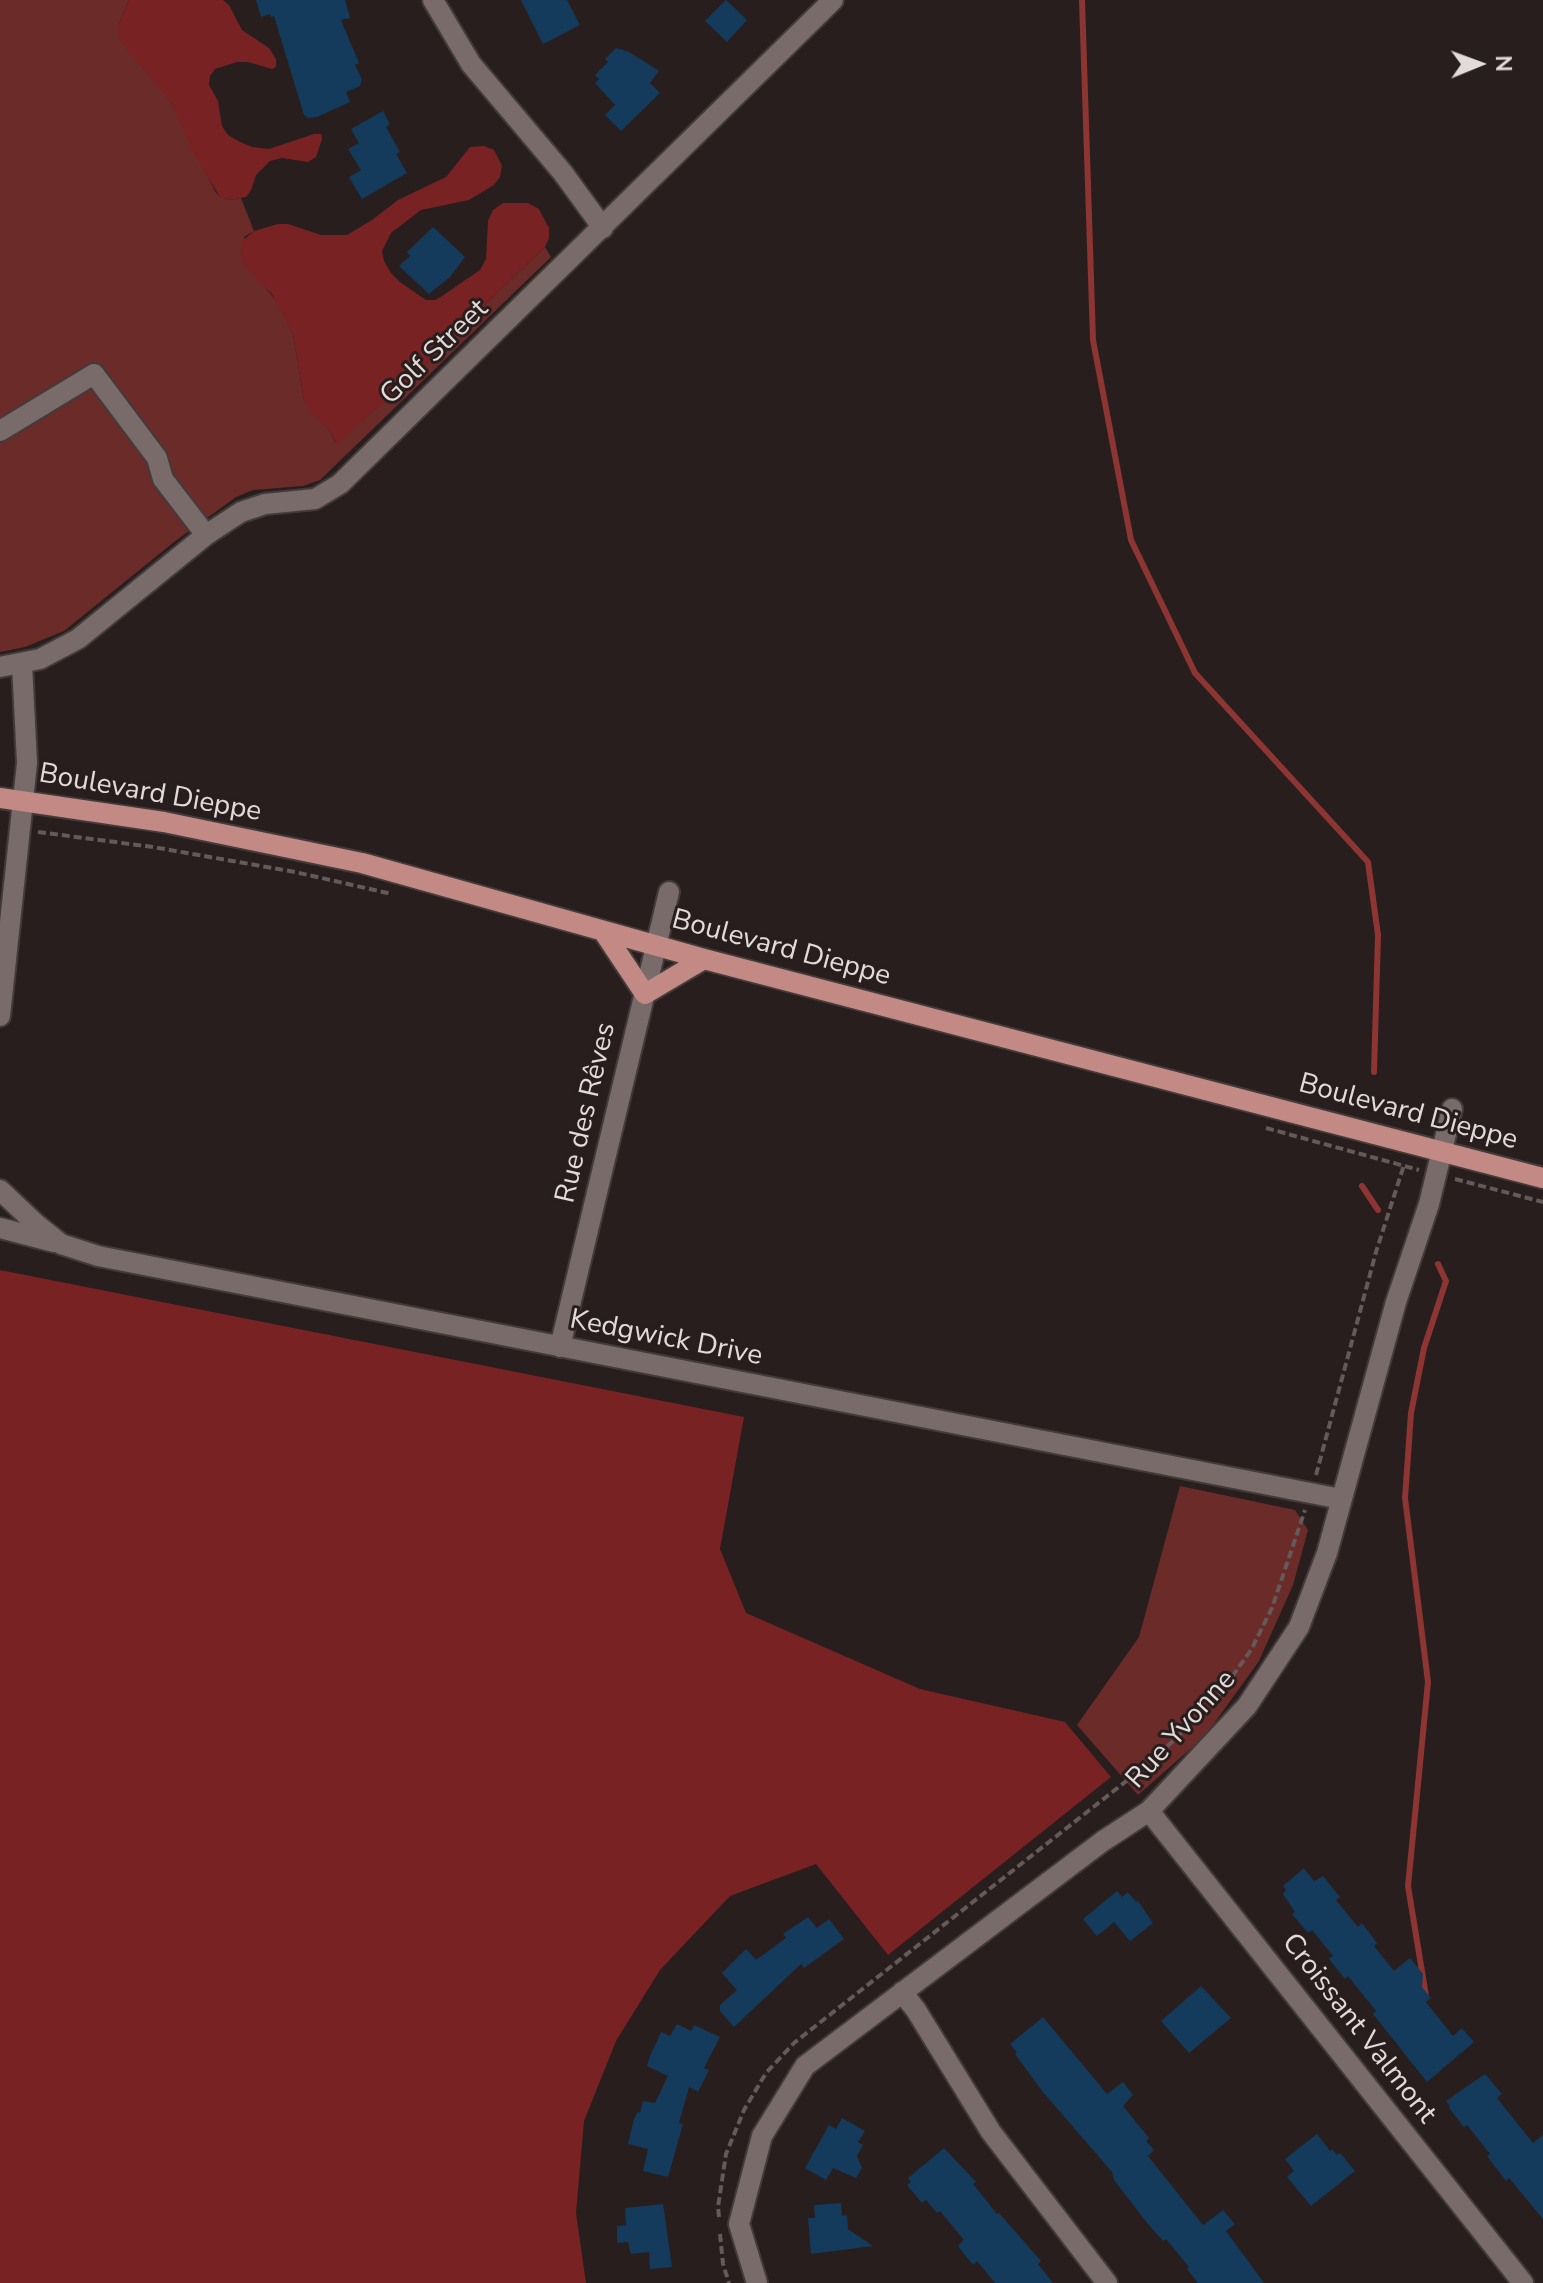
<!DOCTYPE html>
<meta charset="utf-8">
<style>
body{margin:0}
#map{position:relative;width:1543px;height:2283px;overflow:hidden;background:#281e1d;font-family:"Nunito Sans",sans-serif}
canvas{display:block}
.north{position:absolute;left:1439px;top:24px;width:80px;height:80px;-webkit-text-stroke:6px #281e1d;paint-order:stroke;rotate:89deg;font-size:22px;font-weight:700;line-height:32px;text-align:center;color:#e2dbda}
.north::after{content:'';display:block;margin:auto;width:28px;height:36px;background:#e2dbda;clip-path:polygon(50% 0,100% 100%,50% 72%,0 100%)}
</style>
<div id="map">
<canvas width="1543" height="2283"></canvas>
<div class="north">N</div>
</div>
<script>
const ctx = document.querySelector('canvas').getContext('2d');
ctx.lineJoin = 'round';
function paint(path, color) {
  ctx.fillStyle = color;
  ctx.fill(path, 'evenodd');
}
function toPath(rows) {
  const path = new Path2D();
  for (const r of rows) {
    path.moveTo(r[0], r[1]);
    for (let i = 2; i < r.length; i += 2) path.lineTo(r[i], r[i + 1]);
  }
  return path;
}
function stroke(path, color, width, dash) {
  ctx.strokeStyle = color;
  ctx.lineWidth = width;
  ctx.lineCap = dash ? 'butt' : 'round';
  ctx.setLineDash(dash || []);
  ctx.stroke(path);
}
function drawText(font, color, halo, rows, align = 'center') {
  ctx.font = font + ' "Nunito Sans",sans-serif';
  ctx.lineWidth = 6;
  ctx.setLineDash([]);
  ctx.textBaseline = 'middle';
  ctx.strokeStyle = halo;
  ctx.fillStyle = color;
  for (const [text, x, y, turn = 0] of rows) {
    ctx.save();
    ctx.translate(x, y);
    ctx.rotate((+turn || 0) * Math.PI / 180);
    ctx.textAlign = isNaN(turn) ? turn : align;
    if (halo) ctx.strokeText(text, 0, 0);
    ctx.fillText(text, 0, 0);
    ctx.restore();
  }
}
paint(toPath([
 [0,0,129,0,118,26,171,102,215,191,220,197,229,200,241,198,254,231,244,237,258,278,278,303,293,334,304,400,328,429,336,443,374,410,399,393,453,335,545,247,551,257,320,480,303,486,253,490,236,497,174,542,64,631,25,647,0,652],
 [1180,1486,1295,1510,1308,1530,1293,1585,1259,1661,1205,1736,1138,1795,1077,1725,1139,1637]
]), '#6b2b29');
paint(toPath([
 [129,0,223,0,229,5,242,30,269,48,276,59,276,67,272,69,248,62,237,62,215,69,210,76,209,85,218,101,222,126,228,135,238,141,252,147,269,149,314,134,321,134,322,139,316,157,308,162,282,158,270,161,256,175,251,190,246,197,229,200,220,197,194,154,171,102,120,41,118,26],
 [484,146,494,150,502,166,500,177,494,185,469,200,421,210,391,233,382,251,384,261,391,273,400,282,426,300,435,300,442,296,480,270,486,259,488,221,493,210,503,203,528,203,539,209,549,228,549,238,545,247,453,335,399,394,374,410,337,444,328,429,312,414,304,400,293,334,272,294,244,266,241,253,242,241,254,231,278,224,288,224,321,235,347,235,372,220,398,200,446,177,470,147],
 [0,1270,744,1417,720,1549,746,1613,920,1689,1065,1722,1111,1777,888,1955,816,1864,730,1896,660,1970,616,2041,584,2121,576,2213,586,2283,0,2283]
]), '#782223');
stroke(toPath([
 [1082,0,1093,340,1131,540,1195,673,1368,862,1378,935,1374,1072],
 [1362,1186,1378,1210],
 [1426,1996,1408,1886,1428,1682,1405,1498,1411,1413,1424,1348,1446,1281,1438,1264]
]), '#8c3533', 6);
paint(toPath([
 [256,0,345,0,350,18,341,20,359,63,355,65,362,79,360,86,346,92,350,102,317,117,308,118,304,115,274,16,271,17,270,14,261,17],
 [521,0,567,0,580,25,543,44],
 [726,0,747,20,727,42,705,21],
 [616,48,629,52,659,71,650,83,660,93,621,131,605,115,615,105,595,83,599,79,595,75,608,62,605,59],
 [383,111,390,124,386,127,400,152,396,154,407,173,362,199,349,177,361,170,348,149,359,143,351,129],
 [433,227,465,257,450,277,429,294,399,266,410,256,407,252],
 [1304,1868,1314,1881,1323,1876,1340,1897,1336,1900,1358,1927,1362,1923,1377,1943,1374,1946,1394,1971,1410,1958,1423,1974,1422,1987,1431,1998,1426,2002,1453,2036,1462,2028,1474,2042,1427,2082,1373,2014,1376,2011,1348,1976,1345,1979,1329,1959,1333,1956,1312,1930,1308,1933,1292,1914,1295,1912,1283,1894,1286,1890,1283,1886],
 [1117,1891,1122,1897,1128,1892,1136,1902,1138,1901,1153,1923,1130,1941,1114,1922,1097,1936,1083,1919],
 [808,1917,817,1928,829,1919,844,1939,804,1968,801,1964,734,2027,720,2011,720,2005,737,1990,722,1973,746,1949,756,1960,786,1938,783,1934],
 [1201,1986,1231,2018,1189,2053,1161,2021],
 [1043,2017,1107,2094,1123,2082,1133,2095,1123,2106,1149,2138,1146,2141,1154,2150,1148,2156,1203,2225,1223,2210,1235,2224,1226,2231,1264,2283,1198,2283,1187,2269,1189,2267,1166,2239,1163,2241,1148,2224,1114,2180,1112,2172,1043,2092,1015,2054,1017,2052,1010,2044],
 [677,2024,691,2031,694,2025,720,2037,704,2068,709,2070,698,2092,689,2087,679,2123,683,2124,668,2177,643,2171,648,2149,628,2144,634,2119,638,2112,640,2113,643,2101,655,2103,668,2076,647,2066,650,2056,661,2032,670,2036],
 [1485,2074,1502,2094,1497,2098,1533,2143,1543,2135,1543,2219,1509,2178,1506,2181,1487,2156,1490,2154,1467,2125,1464,2127,1449,2108,1450,2106,1446,2101],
 [842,2118,865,2131,858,2142,863,2145,857,2156,862,2168,856,2178,833,2168,826,2180,805,2168,829,2125,836,2129],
 [1317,2134,1330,2151,1332,2149,1337,2155,1340,2153,1355,2171,1311,2206,1287,2177,1294,2171,1285,2159],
 [944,2148,976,2182,973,2184,997,2214,999,2213,1041,2261,1038,2264,1053,2283,995,2283,977,2261,973,2265,958,2246,964,2240,940,2211,937,2213,926,2200,922,2203,907,2185,911,2182,908,2178],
 [841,2203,842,2216,847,2215,848,2229,873,2246,811,2254,808,2218,815,2218,814,2205],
 [663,2204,672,2267,650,2269,649,2252,631,2254,628,2242,617,2243,617,2226,626,2225,625,2208]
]), '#143b5c');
const minor = toPath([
 [433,0,471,64,563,173,603,228],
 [0,431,94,374,157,458,163,479,206,535],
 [0,667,40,659,78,639,206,535,241,512,265,504,315,499,340,484,833,0],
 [0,1016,27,763,22,664],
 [0,1190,35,1223,61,1244,98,1256,1341,1499],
 [0,1228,54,1242],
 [560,1347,669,892],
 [1149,1811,1523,2283],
 [902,1992,916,2010,991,2132,1107,2283],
 [757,2283,739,2224,762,2136,805,2066,1103,1841,1149,1811,1247,1706,1299,1627,1327,1553,1396,1302,1429,1204,1452,1109]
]);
const major = toPath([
 [0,798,164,822,362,863,704,959,1543,1178],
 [603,931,645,994,704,959]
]);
stroke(minor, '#433b3a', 24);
stroke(major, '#433b3a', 24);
stroke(toPath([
 [38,832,153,847,295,872,392,894],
 [1266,1128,1419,1170],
 [1455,1179,1543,1202],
 [1316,1475,1376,1252,1404,1165],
 [719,2217,718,2207,726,2154,744,2110,766,2073,794,2043,1153,1760,1214,1702,1251,1650,1272,1608,1305,1510],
 [720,2234,723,2264,729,2283]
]), '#635a59', 4, [8, 4]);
stroke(minor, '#786b6a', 20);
stroke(major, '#c38985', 20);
drawText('28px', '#e2dbda', '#281e1d', [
 ["Golf Street",435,353,-44],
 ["Boulevard Dieppe",150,794,10],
 ["Boulevard Dieppe",781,949,15],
 ["Rue des Rêves",587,1113,-77],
 ["Boulevard Dieppe",1408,1113,15],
 ["Kedgwick Drive",666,1339,11],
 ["Rue Yvonne",1182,1730,-48],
 ["Croissant Valmont",1358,2029,52]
]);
</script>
